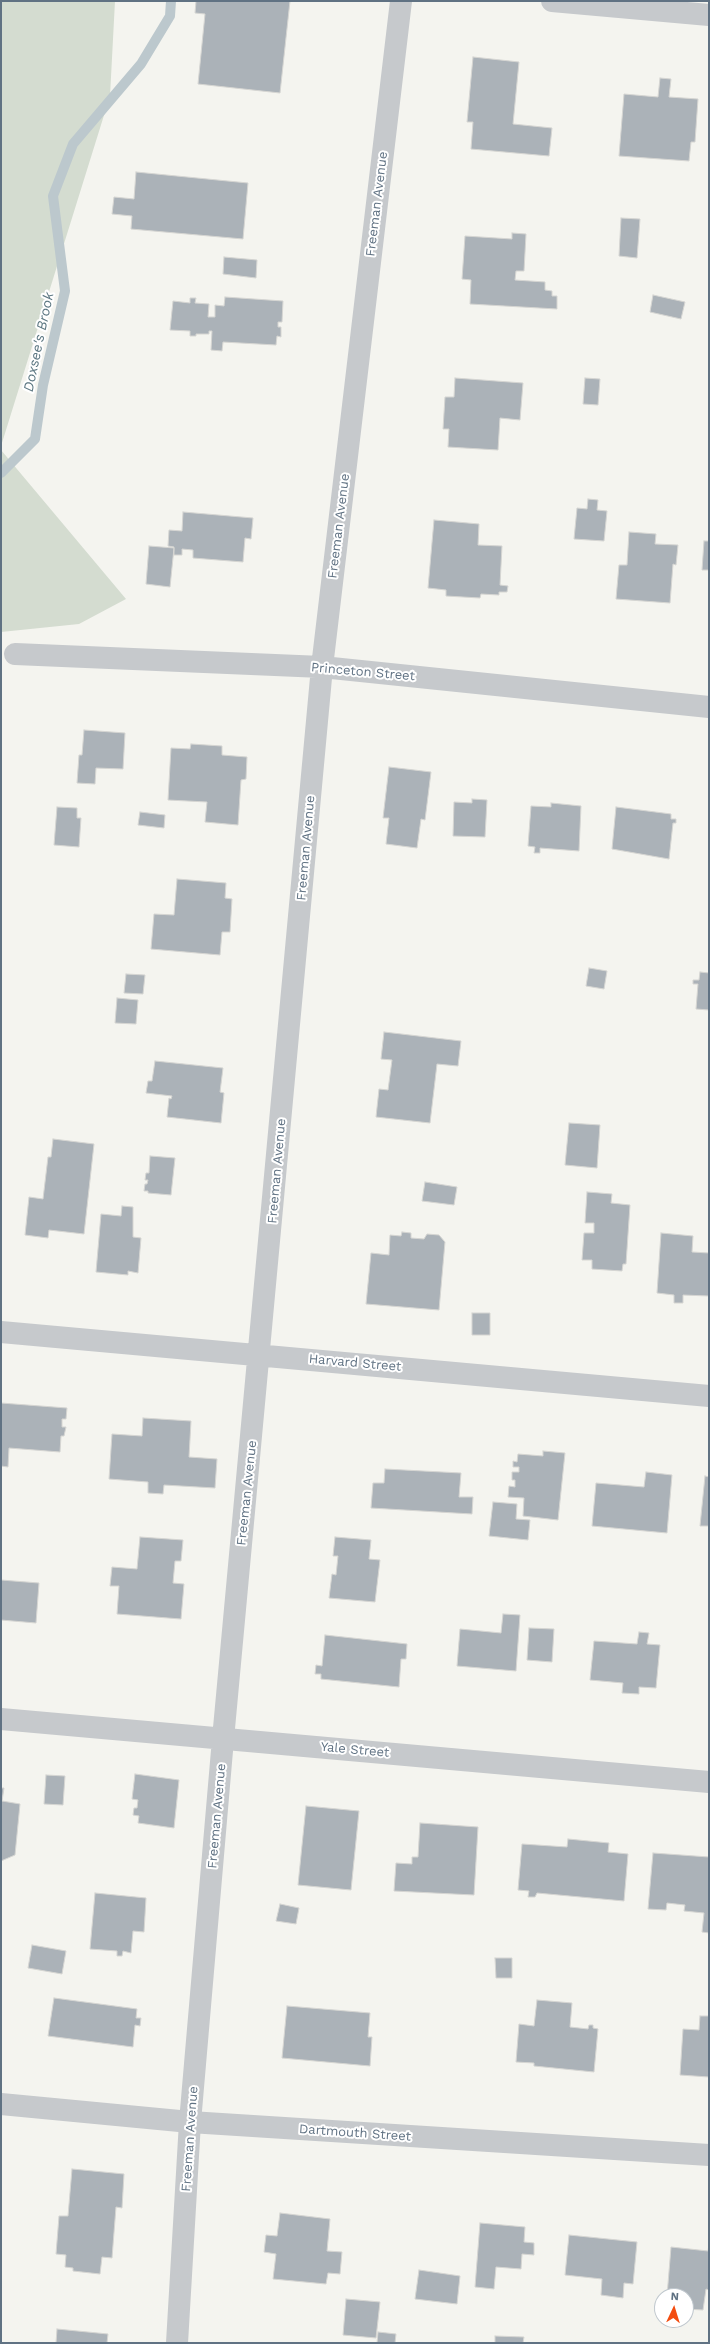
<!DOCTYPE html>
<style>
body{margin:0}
#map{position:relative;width:710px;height:2344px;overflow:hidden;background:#f4f4ef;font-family:"Work Sans",sans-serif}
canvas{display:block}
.frame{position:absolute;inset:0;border:2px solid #607283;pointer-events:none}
.north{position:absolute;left:654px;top:2288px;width:40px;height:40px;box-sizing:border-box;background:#fff;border:1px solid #bfc7cd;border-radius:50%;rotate:4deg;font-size:11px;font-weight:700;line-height:16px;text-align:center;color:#607283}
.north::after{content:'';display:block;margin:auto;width:14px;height:18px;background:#f34d10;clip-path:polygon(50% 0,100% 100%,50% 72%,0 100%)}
</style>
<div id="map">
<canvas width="710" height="2344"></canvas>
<div class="frame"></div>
<div class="north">N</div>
</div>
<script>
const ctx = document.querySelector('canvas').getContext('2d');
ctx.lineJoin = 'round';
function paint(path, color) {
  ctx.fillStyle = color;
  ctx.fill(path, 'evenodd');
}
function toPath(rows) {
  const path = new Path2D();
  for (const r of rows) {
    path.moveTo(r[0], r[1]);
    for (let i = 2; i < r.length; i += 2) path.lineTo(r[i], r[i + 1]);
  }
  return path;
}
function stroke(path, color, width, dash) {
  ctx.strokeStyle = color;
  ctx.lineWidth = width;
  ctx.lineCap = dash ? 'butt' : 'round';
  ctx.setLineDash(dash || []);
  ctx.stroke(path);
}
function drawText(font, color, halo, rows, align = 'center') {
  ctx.font = font + ' "Work Sans",sans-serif';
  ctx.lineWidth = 4;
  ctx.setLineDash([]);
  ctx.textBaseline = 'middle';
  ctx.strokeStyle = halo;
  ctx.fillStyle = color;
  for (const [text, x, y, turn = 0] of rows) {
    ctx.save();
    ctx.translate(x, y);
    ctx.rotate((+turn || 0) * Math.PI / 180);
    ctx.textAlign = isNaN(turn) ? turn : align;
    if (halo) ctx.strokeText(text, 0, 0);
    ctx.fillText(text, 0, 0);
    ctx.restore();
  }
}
paint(toPath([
 [1,1,115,1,110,96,1,446],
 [1,450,126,599,79,624,1,632]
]), '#d4dcd0');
stroke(toPath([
 [1,473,35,439,43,385,65,291,53,196,73,144,141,64,170,16,171,1]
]), '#bcc8cd', 10);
const building = toPath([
 [196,1,290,1,280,93,198,84,205,14,195,13,196,1],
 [473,57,519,62,513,124,552,128,549,156,471,149,473,122,467,122,473,57],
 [660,78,671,79,669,97,698,99,695,142,691,142,689,161,619,156,624,94,658,97,660,78],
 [136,172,248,183,243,239,131,229,132,216,112,214,114,197,134,199,136,172],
 [621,218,640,219,637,258,619,256,621,218],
 [512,233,526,234,524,271,516,271,515,280,545,282,545,290,552,291,552,296,557,296,557,309,470,304,471,280,462,279,465,236,512,239,512,233],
 [224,257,257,260,256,278,223,274,224,257],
 [653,295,685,302,681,319,650,312,653,295],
 [225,297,283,301,282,322,278,322,278,327,281,327,281,337,277,336,276,345,223,342,222,351,211,350,212,331,209,331,209,334,196,334,196,336,190,336,190,331,170,330,173,301,190,303,190,298,196,298,195,303,209,304,208,317,215,317,215,305,224,306,225,297],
 [455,378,523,383,520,420,500,418,498,450,448,447,449,429,443,429,445,397,454,397,455,378],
 [585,378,600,379,598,405,583,404,585,378],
 [588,499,598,500,597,510,607,511,604,541,574,539,577,508,587,509,588,499],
 [183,512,253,518,251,539,245,538,243,562,193,558,193,550,182,549,182,555,174,555,174,547,168,546,169,530,182,531,183,512],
 [434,520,479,524,478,545,502,546,500,585,508,586,507,592,499,592,499,595,481,594,480,598,446,596,446,590,428,588,434,520],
 [629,532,656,534,655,544,678,545,676,565,673,564,670,603,616,599,619,565,627,565,629,532],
 [704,541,709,541,709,570,702,570,704,541],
 [149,546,174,548,170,587,146,584,149,546],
 [84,730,125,733,123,769,96,768,95,784,77,783,79,755,82,755,84,730],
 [191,744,222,746,222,755,247,757,246,779,241,780,238,825,205,822,207,802,168,800,171,748,190,749,191,744],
 [389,767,431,772,425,820,421,819,417,848,386,844,389,818,383,818,389,767],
 [472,799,487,800,485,837,453,836,454,802,472,803,472,799],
 [551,803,581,806,579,851,540,848,540,853,534,853,535,847,528,846,531,806,551,807,551,803],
 [57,807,77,808,77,818,81,818,79,847,54,845,57,807],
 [616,807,671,814,671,819,676,819,676,823,673,823,669,859,612,849,616,807],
 [140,812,165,815,164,828,138,825,140,812],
 [177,879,226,883,225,898,232,899,230,932,222,932,220,955,151,949,154,914,174,915,177,879],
 [589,968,607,971,604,989,586,986,589,968],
 [700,972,709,973,709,1010,696,1009,698,984,693,984,693,980,699,980,700,972],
 [126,974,145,975,143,994,124,993,126,974],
 [117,998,138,1000,136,1024,115,1023,117,998],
 [384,1032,461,1041,458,1066,437,1064,430,1123,376,1117,379,1089,388,1090,392,1060,381,1059,384,1032],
 [155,1061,223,1068,220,1092,224,1093,221,1123,167,1117,169,1098,171,1099,172,1096,146,1093,148,1081,152,1081,155,1061],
 [569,1123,600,1125,597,1168,565,1165,569,1123],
 [53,1139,94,1144,84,1234,49,1230,48,1238,25,1235,29,1197,43,1199,48,1157,51,1157,53,1139],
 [150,1156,175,1158,171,1195,148,1193,148,1191,144,1191,145,1184,147,1184,148,1180,145,1180,146,1173,149,1173,150,1156],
 [425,1182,457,1187,454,1205,422,1201,425,1182],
 [587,1192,612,1194,611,1203,630,1205,626,1264,623,1264,622,1271,592,1269,592,1260,582,1260,584,1233,594,1233,594,1223,585,1223,587,1192],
 [122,1206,133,1207,133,1237,141,1238,138,1273,128,1271,128,1275,96,1272,101,1214,121,1216,122,1206],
 [402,1232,411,1233,411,1238,424,1239,427,1234,439,1235,445,1242,439,1310,366,1304,371,1253,389,1255,390,1235,401,1236,402,1232],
 [661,1233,693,1236,692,1252,709,1253,709,1296,683,1295,683,1303,674,1303,674,1295,657,1293,661,1233],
 [472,1313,490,1313,490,1335,472,1335,472,1313],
 [1,1403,67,1408,66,1419,62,1419,62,1427,66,1427,64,1436,61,1436,60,1452,9,1448,8,1467,1,1466,1,1403],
 [143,1418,191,1421,189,1457,217,1459,215,1488,164,1485,163,1494,148,1493,148,1482,109,1479,112,1434,142,1436,143,1418],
 [543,1451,565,1453,558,1520,523,1516,524,1498,508,1497,509,1486,515,1487,515,1480,512,1480,512,1472,519,1472,519,1467,513,1467,513,1461,517,1462,518,1454,543,1456,543,1451],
 [385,1469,461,1473,459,1497,473,1497,472,1514,371,1508,373,1483,384,1483,385,1469],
 [646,1472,672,1475,667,1533,592,1526,596,1483,644,1487,646,1472],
 [705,1476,709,1477,709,1526,700,1526,705,1476],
 [493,1502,517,1504,516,1519,530,1520,528,1540,489,1536,493,1502],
 [140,1537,183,1540,181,1561,175,1561,173,1583,184,1584,181,1619,117,1614,119,1586,110,1586,112,1567,137,1569,140,1537],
 [335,1537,371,1540,369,1559,380,1560,375,1602,329,1598,332,1574,336,1575,338,1556,333,1556,335,1537],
 [1,1580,39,1583,36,1623,1,1620,1,1580],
 [503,1614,520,1615,516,1671,457,1666,460,1629,501,1633,503,1614],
 [529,1628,554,1629,552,1662,527,1660,529,1628],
 [639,1632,649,1633,647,1644,660,1645,656,1688,639,1687,639,1694,622,1693,623,1683,590,1680,594,1641,637,1644,639,1632],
 [325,1635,407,1644,406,1659,401,1659,399,1687,321,1679,321,1674,315,1674,316,1665,322,1666,325,1635],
 [135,1774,179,1780,174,1828,138,1823,139,1816,133,1815,134,1808,137,1808,138,1800,132,1799,135,1774],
 [46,1775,65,1776,63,1805,44,1804,46,1775],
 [1,1788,4,1788,2,1801,20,1804,15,1855,1,1861,1,1788],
 [306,1806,359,1811,351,1890,298,1885,306,1806],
 [420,1823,478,1827,474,1895,394,1891,396,1863,412,1864,412,1857,418,1857,420,1823],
 [568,1839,609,1843,608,1852,628,1854,624,1901,537,1893,535,1897,528,1897,529,1891,518,1890,522,1844,567,1847,568,1839],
 [653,1853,709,1857,709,1933,702,1932,704,1913,684,1911,685,1905,667,1903,666,1910,648,1909,653,1853],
 [95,1893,146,1898,144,1932,133,1931,131,1953,123,1951,122,1956,117,1956,117,1951,90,1949,95,1893],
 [280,1904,299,1908,296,1924,276,1921,280,1904],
 [32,1945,66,1951,62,1974,28,1968,32,1945],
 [495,1958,512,1958,512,1978,496,1978,495,1958],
 [54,1998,137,2009,136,2018,141,2018,140,2026,135,2025,133,2047,48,2036,54,1998],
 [537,2000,572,2003,570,2027,588,2029,589,2025,593,2025,593,2028,598,2029,594,2072,534,2066,534,2063,516,2062,519,2024,534,2026,537,2000],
 [287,2006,370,2013,368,2037,372,2037,370,2066,282,2058,287,2006],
 [700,2016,709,2016,709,2077,680,2075,683,2029,699,2030,700,2016],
 [72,2169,124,2174,122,2208,116,2207,112,2258,102,2257,100,2274,73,2271,73,2268,65,2267,66,2255,56,2254,59,2216,68,2216,72,2169],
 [280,2213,330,2219,327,2251,342,2252,340,2274,328,2273,326,2284,273,2279,276,2254,264,2252,266,2235,277,2236,280,2213],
 [480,2223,525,2227,524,2242,534,2243,534,2255,522,2254,521,2269,496,2267,494,2289,475,2287,480,2223],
 [569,2235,637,2242,633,2284,624,2283,623,2298,601,2295,602,2279,565,2275,569,2235],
 [709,2245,709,2290,706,2289,703,2310,686,2309,686,2296,667,2296,671,2247,708,2251,709,2245],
 [419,2270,460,2276,457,2304,415,2299,419,2270],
 [346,2299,380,2302,376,2338,343,2335,346,2299],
 [57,2329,108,2334,107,2343,56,2343,57,2329],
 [378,2332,396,2334,395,2343,377,2343,378,2332],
 [495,2336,524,2337,523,2343,495,2343,495,2336]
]);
paint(building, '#abb2b8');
stroke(building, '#d5d5d2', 1);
stroke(toPath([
 [552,1,709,15],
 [15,654,322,667,709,707],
 [1,1332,709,1396],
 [1,1719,709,1782],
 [1,2104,190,2122,709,2155],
 [177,2343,190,2122,223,1739,322,667,401,1]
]), '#c6c9cc', 22);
drawText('13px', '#607283', '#fff', [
 ["Freeman Avenue",377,204,-83],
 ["Freeman Avenue",339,526,-83],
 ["Princeton Street",363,672,5],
 ["Freeman Avenue",306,848,-85],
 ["Freeman Avenue",277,1171,-85],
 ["Harvard Street",355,1363,5],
 ["Freeman Avenue",247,1493,-84],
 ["Yale Street",355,1750,5],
 ["Freeman Avenue",217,1816,-85],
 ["Dartmouth Street",355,2133,4],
 ["Freeman Avenue",190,2139,-86]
]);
drawText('italic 14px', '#5b7681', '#fff', [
 ["Doxsee's Brook",39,342,-78]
]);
</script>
